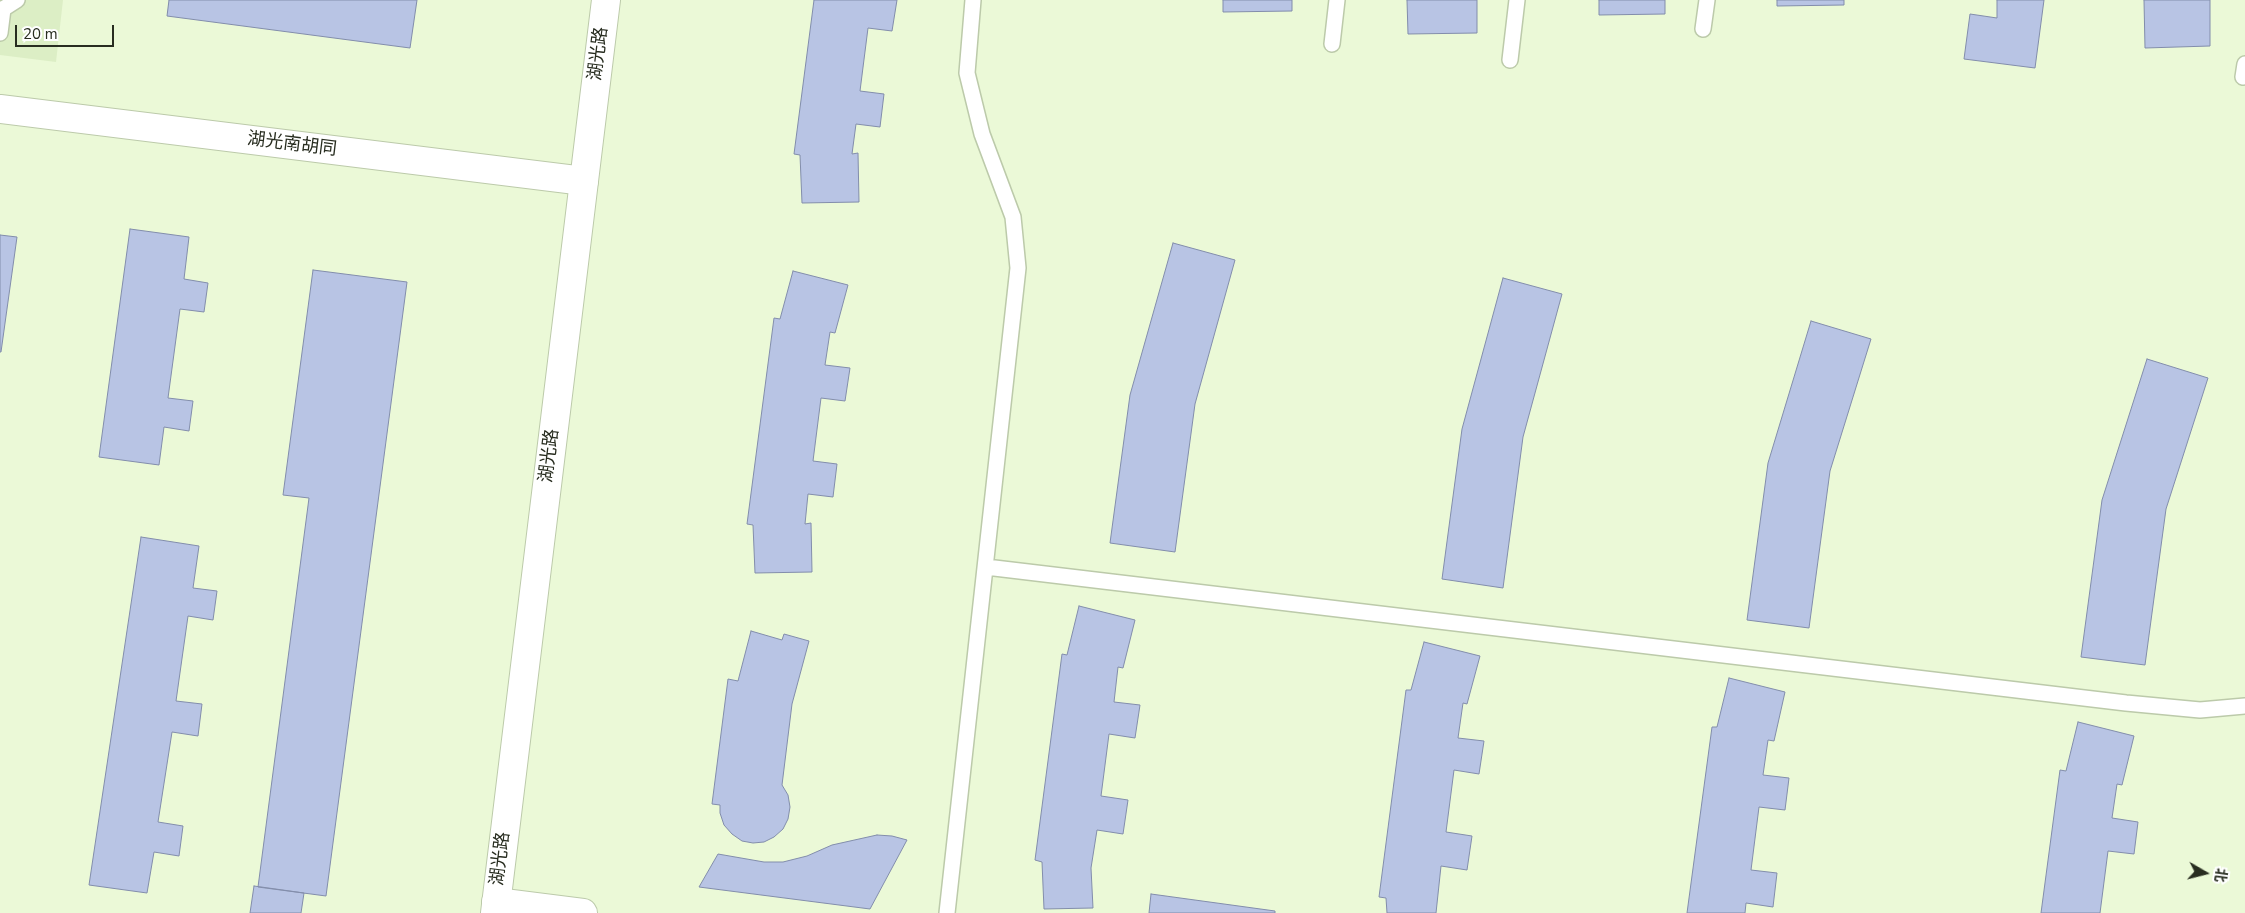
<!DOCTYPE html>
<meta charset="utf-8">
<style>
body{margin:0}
#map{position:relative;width:2245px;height:913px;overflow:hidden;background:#ebf9d7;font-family:"Nunito Sans","Noto Sans SC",sans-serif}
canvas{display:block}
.north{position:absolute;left:2180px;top:848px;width:50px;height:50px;-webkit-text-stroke:4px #fff;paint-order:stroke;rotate:98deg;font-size:14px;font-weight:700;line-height:20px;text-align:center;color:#282d20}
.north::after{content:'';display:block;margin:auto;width:18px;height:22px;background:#282d20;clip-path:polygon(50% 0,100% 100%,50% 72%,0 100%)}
.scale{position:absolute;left:15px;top:25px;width:99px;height:22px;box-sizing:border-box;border:2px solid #282d20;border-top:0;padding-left:6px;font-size:15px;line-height:18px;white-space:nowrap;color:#282d20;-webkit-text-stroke:4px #fff;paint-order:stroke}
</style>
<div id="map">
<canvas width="2245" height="913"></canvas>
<div class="north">北</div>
<div class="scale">20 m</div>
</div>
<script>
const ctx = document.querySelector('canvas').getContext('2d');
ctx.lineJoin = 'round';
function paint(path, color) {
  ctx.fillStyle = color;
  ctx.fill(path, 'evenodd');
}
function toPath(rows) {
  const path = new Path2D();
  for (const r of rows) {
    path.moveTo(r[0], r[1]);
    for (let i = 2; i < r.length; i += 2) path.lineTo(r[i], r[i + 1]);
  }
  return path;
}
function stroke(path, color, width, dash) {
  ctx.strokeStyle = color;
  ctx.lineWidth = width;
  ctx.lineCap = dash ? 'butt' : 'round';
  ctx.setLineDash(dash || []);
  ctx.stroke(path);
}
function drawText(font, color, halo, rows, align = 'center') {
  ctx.font = font + ' "Nunito Sans","Noto Sans SC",sans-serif';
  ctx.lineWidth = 4;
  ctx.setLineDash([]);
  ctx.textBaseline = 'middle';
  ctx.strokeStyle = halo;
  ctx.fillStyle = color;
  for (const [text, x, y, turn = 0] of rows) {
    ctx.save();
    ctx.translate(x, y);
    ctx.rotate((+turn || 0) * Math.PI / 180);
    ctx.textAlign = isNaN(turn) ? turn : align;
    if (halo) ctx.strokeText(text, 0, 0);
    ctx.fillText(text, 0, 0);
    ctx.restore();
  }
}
paint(toPath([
 [0,0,63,0,56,62,0,55]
]), '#dceec5');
const building = toPath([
 [169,0,417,0,410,48,167,16,169,0],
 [814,0,897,0,892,31,868,28,860,91,884,94,880,127,856,124,852,154,858,153,859,202,802,203,800,155,794,154,814,0],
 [1223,0,1292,0,1292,11,1223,12,1223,0],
 [1407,0,1477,0,1477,33,1408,34,1407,0],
 [1599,0,1665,0,1665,14,1599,15,1599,0],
 [1777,0,1844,0,1844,5,1777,6,1777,0],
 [1997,0,2044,0,2035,68,1964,59,1970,14,1997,18,1997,0],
 [2144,0,2210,0,2210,46,2145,48,2144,0],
 [130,229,189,237,184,279,208,283,204,312,180,309,168,398,193,401,189,431,164,427,159,465,99,457,130,229],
 [0,235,17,237,1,352,0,352,0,235],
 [1173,243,1235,260,1195,404,1175,552,1110,543,1130,395,1173,243],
 [313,270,407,282,326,896,258,887,309,498,283,495,313,270],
 [793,271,848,285,835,333,830,332,825,365,850,368,845,401,821,398,813,461,837,464,833,497,808,494,805,524,811,523,812,572,755,573,753,525,747,524,774,318,780,319,793,271],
 [1503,278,1562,294,1523,437,1503,588,1442,579,1462,429,1503,278],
 [1811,321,1871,339,1830,471,1809,628,1747,620,1768,463,1811,321],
 [2147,359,2208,378,2166,509,2145,665,2081,657,2102,500,2147,359],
 [141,537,199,546,193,588,217,591,213,620,188,616,176,701,202,704,198,736,172,732,158,822,183,826,179,856,154,852,147,893,89,885,141,537],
 [1079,606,1135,620,1123,668,1118,667,1114,702,1140,705,1135,738,1109,734,1101,796,1128,800,1123,834,1097,830,1091,868,1093,908,1044,909,1042,862,1035,860,1062,654,1067,655,1079,606],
 [751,631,782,640,784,634,809,641,792,704,782,785,788,795,790,807,788,819,783,829,774,837,764,842,753,843,742,841,732,834,724,825,720,813,720,805,712,804,728,679,738,681,751,631],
 [1424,642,1480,656,1467,704,1463,703,1458,738,1484,741,1479,774,1454,770,1446,832,1472,836,1467,870,1441,866,1436,913,1387,913,1386,898,1379,897,1406,690,1411,690,1424,642],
 [1729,678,1785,692,1774,741,1768,740,1763,775,1789,778,1785,810,1759,807,1751,870,1777,873,1773,907,1746,903,1745,913,1687,913,1712,727,1717,727,1729,678],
 [2078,722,2134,736,2122,785,2117,784,2112,818,2138,822,2134,854,2108,851,2100,913,2041,913,2060,770,2066,771,2078,722],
 [877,835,892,836,907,840,870,909,699,887,718,854,764,862,783,862,807,856,832,845,877,835],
 [254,886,304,893,301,913,250,913,254,886],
 [1151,894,1275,911,1275,913,1149,913,1151,894]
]);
paint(building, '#b8c4e4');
stroke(building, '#828dab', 1);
const lane = toPath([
 [0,9,3,9,17,0],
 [1703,29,1707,0],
 [0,33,3,9],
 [1332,44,1337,0],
 [1510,60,1517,0],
 [2243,77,2245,64],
 [986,567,2126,703,2200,710,2245,706],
 [947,913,1018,268,1013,217,982,134,967,73,973,0]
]);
const street = toPath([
 [0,109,584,181],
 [496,902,583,913]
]);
const secondary = toPath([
 [495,913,606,0]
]);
stroke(lane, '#bccaaa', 18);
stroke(street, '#bccaaa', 30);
stroke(secondary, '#bccaaa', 30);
stroke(lane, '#fff', 15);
stroke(street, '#fff', 28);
stroke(secondary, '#fff', 28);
drawText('18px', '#282d20', '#fff', [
 ["湖光路",599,54,-83],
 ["湖光南胡同",292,145,7],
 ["湖光路",550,456,-83],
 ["湖光路",501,859,-83]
]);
</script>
